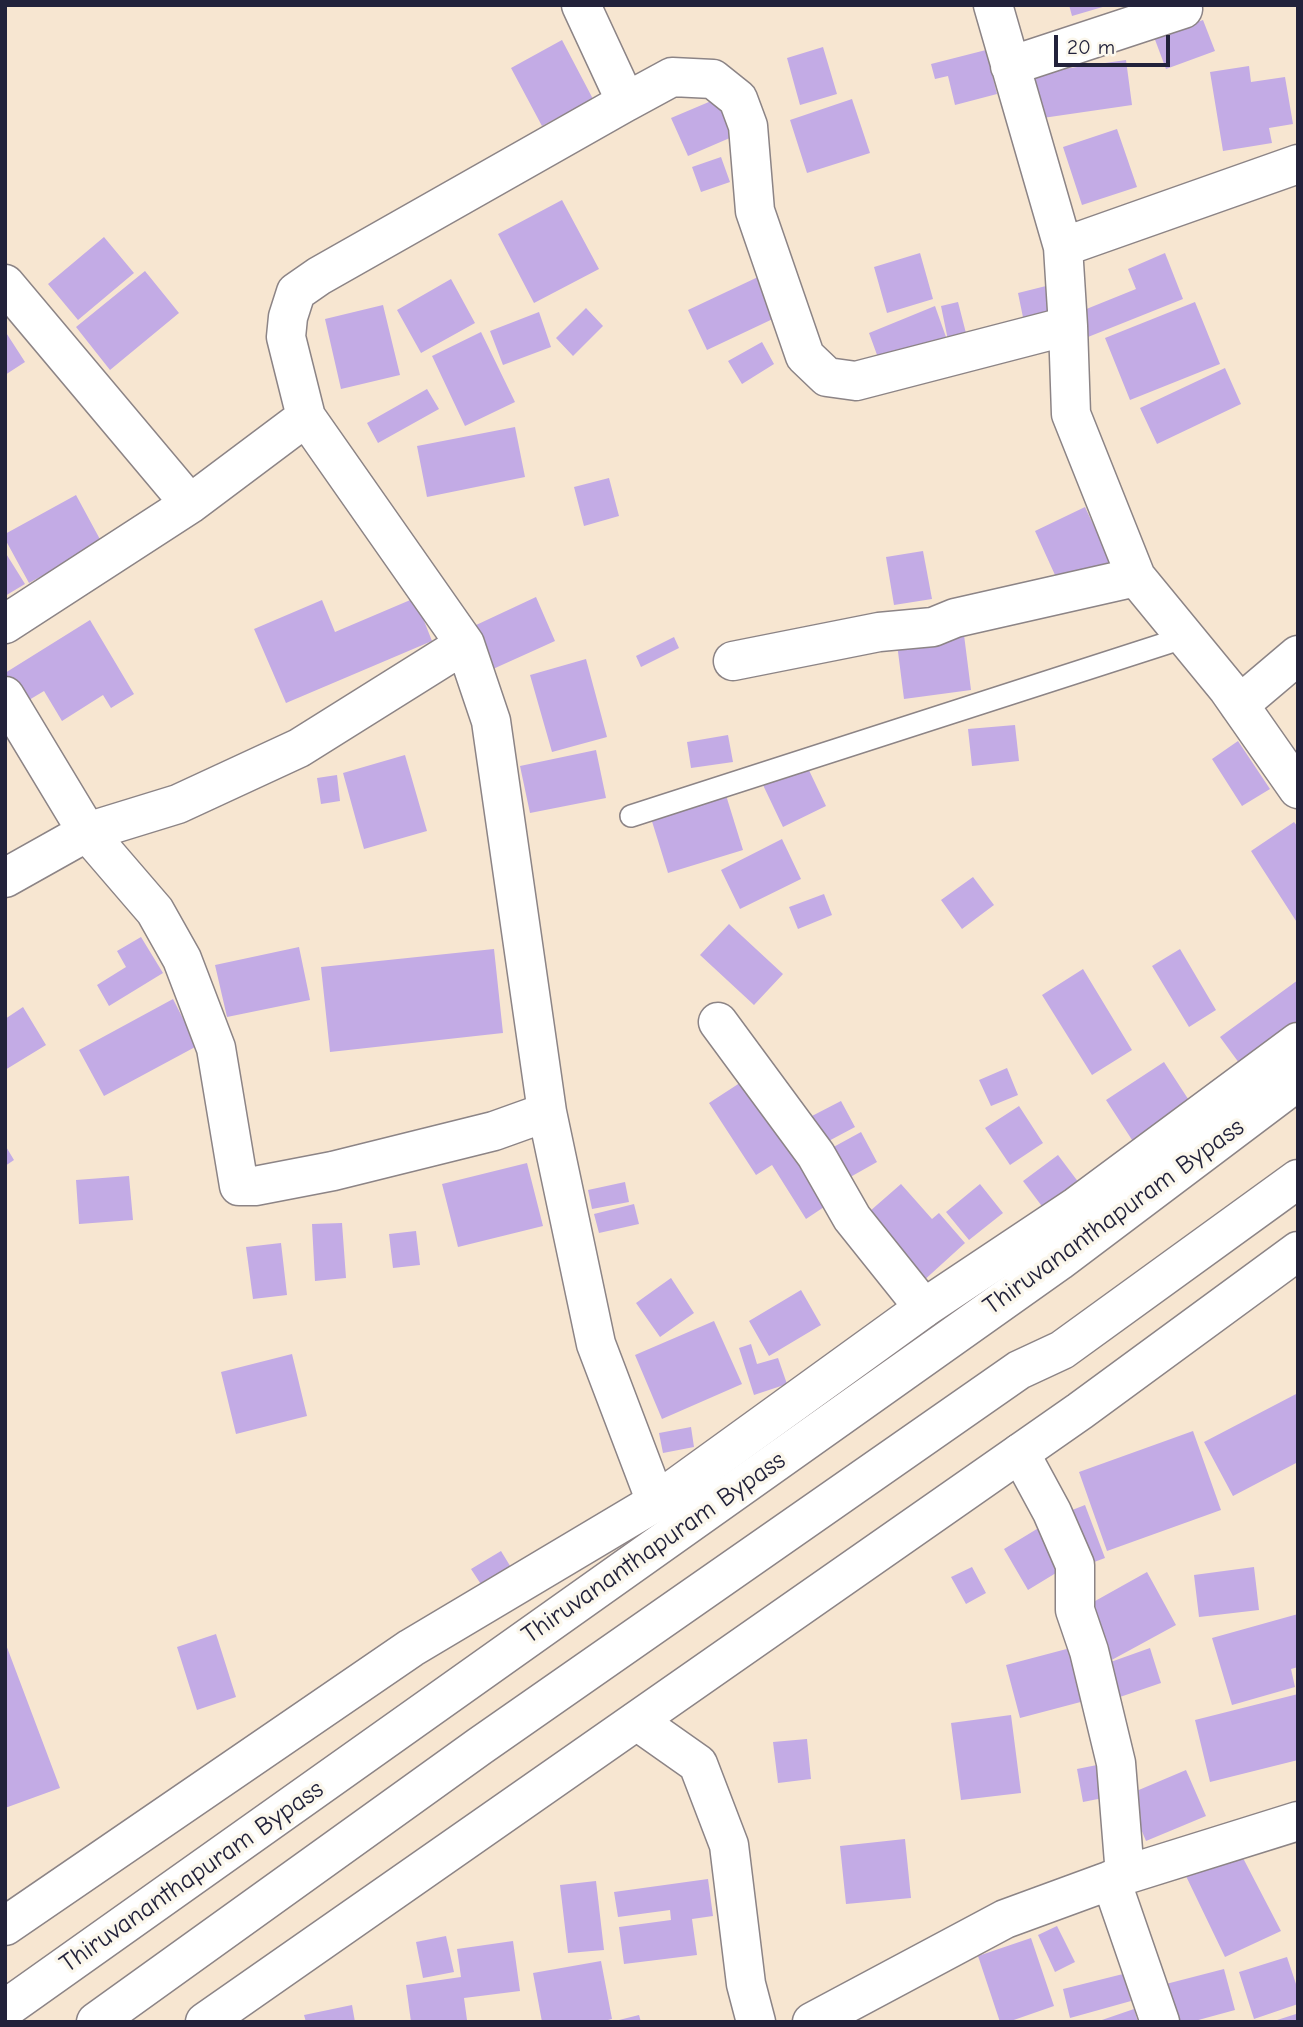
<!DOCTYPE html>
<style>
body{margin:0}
#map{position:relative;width:1303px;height:2027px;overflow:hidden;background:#f7e6d1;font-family:"Comic Neue",sans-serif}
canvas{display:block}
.frame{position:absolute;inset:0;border:7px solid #22223b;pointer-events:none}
.scale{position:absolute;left:1054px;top:35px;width:116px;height:32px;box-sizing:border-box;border:4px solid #22223b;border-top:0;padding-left:9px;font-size:21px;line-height:24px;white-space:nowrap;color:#22223b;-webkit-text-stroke:5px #fbf7ec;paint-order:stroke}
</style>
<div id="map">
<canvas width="1303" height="2027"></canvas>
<div class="frame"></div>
<div class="scale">20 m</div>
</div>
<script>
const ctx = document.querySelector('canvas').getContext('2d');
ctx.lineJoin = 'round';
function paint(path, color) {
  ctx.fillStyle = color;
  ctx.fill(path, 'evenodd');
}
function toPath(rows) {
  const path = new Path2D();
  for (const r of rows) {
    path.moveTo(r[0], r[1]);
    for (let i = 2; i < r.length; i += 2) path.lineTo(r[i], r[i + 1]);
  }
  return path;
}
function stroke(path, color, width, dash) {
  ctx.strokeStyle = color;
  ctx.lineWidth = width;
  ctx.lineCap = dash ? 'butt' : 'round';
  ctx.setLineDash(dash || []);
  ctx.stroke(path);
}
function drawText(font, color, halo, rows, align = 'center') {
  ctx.font = font + ' "Comic Neue",sans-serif';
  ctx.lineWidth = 7;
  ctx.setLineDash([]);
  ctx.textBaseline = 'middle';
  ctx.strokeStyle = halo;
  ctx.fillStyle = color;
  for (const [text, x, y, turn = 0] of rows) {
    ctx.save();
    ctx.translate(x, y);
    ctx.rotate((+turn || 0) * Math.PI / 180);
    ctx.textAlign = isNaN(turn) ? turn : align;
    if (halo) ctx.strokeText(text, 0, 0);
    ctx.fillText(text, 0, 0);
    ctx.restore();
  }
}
paint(toPath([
 [1069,5,1106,5,1106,6,1072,16],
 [1203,20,1215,51,1166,69,1154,37],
 [562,40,593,99,542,126,511,68],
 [823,47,837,94,800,105,787,58],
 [986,50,997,94,955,105,948,76,935,79,931,64],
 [1126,60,1132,105,1029,120,1022,75],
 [1249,66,1251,82,1285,77,1293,124,1269,128,1272,143,1223,151,1210,72],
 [723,96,739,134,688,156,671,118],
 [852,99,870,153,807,173,790,120],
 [1117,129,1137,187,1082,205,1063,147],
 [721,157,730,182,701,192,692,167],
 [562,200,599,269,534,303,498,234],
 [104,237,134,273,78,320,48,284],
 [920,253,933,299,887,313,874,267],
 [1165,253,1183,299,1088,337,1079,312,1136,289,1128,269],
 [145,271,179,313,110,370,76,327],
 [758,277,777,317,707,350,688,310],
 [451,279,475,323,421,353,397,310],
 [1046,286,1054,321,1025,327,1018,293],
 [958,302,968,341,949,345,941,306],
 [1195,302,1220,364,1130,400,1105,338],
 [383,305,400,375,341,389,325,319],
 [935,306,946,337,880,363,869,333],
 [586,308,603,326,573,356,556,338],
 [539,312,551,347,503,365,490,331],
 [5,331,25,362,5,375],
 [481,332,515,402,465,426,432,356],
 [762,342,774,364,742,384,728,361],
 [1225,368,1241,404,1157,444,1140,408],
 [427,389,439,409,378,443,367,423],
 [515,427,525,477,427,497,417,446],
 [609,478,619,516,584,526,574,487],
 [76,495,102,543,29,583,5,539,5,534],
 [1085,507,1111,562,1060,586,1035,531],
 [923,551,932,599,894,605,886,557],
 [5,552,25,584,5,596],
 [536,597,555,641,493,669,474,626],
 [415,598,432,641,286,703,254,629,322,600,335,632],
 [90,620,134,694,111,708,103,695,62,721,44,691,24,703,5,673],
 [963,627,971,690,904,699,896,636],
 [674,637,679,648,641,667,636,656],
 [586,659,607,737,552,752,530,675],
 [1015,725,1019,761,972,766,968,729],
 [728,735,733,762,691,768,687,742],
 [1238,741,1270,789,1242,806,1212,759],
 [596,750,606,798,530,813,520,766],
 [405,755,427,831,364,849,343,773],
 [806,764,826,806,783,827,763,785],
 [337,775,340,801,321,804,317,778],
 [725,792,743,850,668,873,650,815],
 [1294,822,1298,827,1298,924,1251,851],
 [782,839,801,879,740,909,721,870],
 [973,877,994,905,962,929,941,900],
 [824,894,832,915,798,929,789,907],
 [729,924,783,974,754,1005,700,955],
 [141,937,163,973,109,1006,97,985,126,967,117,951],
 [299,947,310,1000,227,1017,215,965],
 [494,949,503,1033,330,1052,321,967],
 [1180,949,1216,1010,1189,1027,1152,966],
 [1083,969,1132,1050,1092,1075,1042,995],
 [1298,980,1298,1027,1242,1067,1220,1037],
 [173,999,197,1046,104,1096,79,1050],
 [23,1007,46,1045,5,1070,5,1019],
 [1164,1062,1194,1108,1136,1146,1106,1100],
 [1007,1068,1018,1095,991,1106,979,1080],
 [749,1077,830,1203,806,1219,772,1165,756,1175,709,1103],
 [841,1101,855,1127,823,1144,810,1117],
 [1019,1106,1043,1143,1010,1165,985,1128],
 [861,1132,877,1162,845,1180,828,1150],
 [5,1145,14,1160,5,1166],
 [1058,1155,1079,1183,1044,1209,1023,1181],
 [527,1163,543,1226,458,1247,442,1184],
 [129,1176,133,1220,79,1224,76,1180],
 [625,1182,629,1202,592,1209,588,1190],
 [901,1184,932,1219,939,1213,965,1243,921,1283,862,1218],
 [980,1184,1003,1213,969,1240,946,1212],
 [634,1204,639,1224,599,1233,594,1214],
 [342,1223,346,1278,315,1281,312,1224],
 [416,1231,420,1265,393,1268,389,1234],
 [281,1243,287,1295,253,1299,246,1247],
 [671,1278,694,1313,660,1337,636,1303],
 [801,1290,821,1325,769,1356,749,1321],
 [714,1321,742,1384,662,1419,635,1355],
 [751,1344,757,1364,778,1358,787,1384,754,1395,739,1348],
 [292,1354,307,1416,236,1434,221,1372],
 [1298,1393,1298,1462,1233,1496,1204,1442],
 [691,1427,694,1447,663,1453,659,1433],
 [1193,1431,1221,1510,1107,1551,1079,1472],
 [1085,1505,1105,1558,1078,1568,1057,1516],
 [1050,1521,1074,1562,1028,1590,1004,1549],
 [501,1551,515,1574,486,1592,471,1569],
 [972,1567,986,1593,966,1604,951,1577],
 [1254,1567,1259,1610,1199,1617,1194,1575],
 [1147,1572,1176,1625,1108,1662,1079,1610],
 [1298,1614,1298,1667,1291,1669,1295,1687,1232,1705,1212,1638],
 [216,1634,236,1697,197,1710,177,1647],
 [5,1642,60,1788,5,1808],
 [1078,1646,1092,1699,1020,1718,1006,1665],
 [1150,1648,1161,1683,1117,1698,1105,1664],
 [1298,1694,1298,1760,1210,1782,1195,1720],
 [1011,1715,1021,1793,961,1800,951,1723],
 [807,1739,811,1779,778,1783,773,1742],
 [1107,1763,1113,1796,1083,1802,1077,1769],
 [1186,1770,1206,1816,1146,1841,1127,1795],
 [905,1839,911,1898,846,1904,840,1846],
 [1243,1858,1281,1931,1225,1957,1184,1872],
 [708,1879,713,1916,692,1919,697,1955,624,1964,619,1927,671,1920,670,1910,618,1917,614,1892],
 [596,1881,604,1950,568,1953,560,1885],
 [1057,1926,1075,1962,1055,1972,1038,1935],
 [446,1936,454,1972,423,1978,416,1942],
 [1031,1938,1054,2006,1008,2022,1000,2022,978,1956],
 [513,1941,520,1991,464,1998,467,2020,411,2022,406,1985,461,1977,457,1949],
 [1287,1957,1298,1990,1298,2004,1254,2019,1239,1972],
 [601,1961,612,2019,600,2022,542,2022,533,1973],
 [1224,1969,1235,2010,1191,2022,1176,2022,1166,1984],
 [1123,1974,1131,2001,1070,2018,1063,1989],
 [352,2005,355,2022,306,2022,304,2015],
 [1134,2009,1138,2022,1099,2022,1099,2021],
 [1296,2014,1298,2022,1275,2022,1274,2021],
 [639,2015,641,2022,616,2022,615,2021]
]), '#c3abe5');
const service = toPath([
 [631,816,1186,637]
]);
const minor = toPath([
 [581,5,626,102,672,77,713,79,738,99,748,126,755,211,805,356,827,377,856,381,1068,326,1071,414,1136,577,1228,689,1298,789],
 [993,5,1063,247,1068,326],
 [1010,66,1183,9],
 [1063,247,1298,164],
 [5,284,190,504],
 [5,624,190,504,306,417,286,337,288,317,296,292,319,276,626,102],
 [465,644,491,721,547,1112],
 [733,661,879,632,933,627,955,618,1136,577],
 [5,696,87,832,155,911,182,959,216,1048,239,1186,255,1186,333,1171,494,1131,547,1112,596,1344,656,1502],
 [1239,705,1298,655],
 [5,878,87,832,178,804,299,748,465,644,306,417],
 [718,1022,816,1155,852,1218,924,1308],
 [1020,1453,1052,1512,1075,1565,1075,1610,1089,1651,1116,1763,1125,1875],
 [637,1721,698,1764,729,1845,746,1984,756,2022],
 [1111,1880,1160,2022],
 [812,2022,1005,1919,1125,1875,1298,1821]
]);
const tertiary = toPath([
 [5,1926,411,1648,656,1502,924,1308,1077,1206,1298,1042],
 [205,2022,1080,1411,1298,1251]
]);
const trunk = toPath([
 [5,2009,1059,1261,1298,1081],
 [96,2022,480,1746,1019,1370,1062,1350,1298,1179]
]);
stroke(service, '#8c8486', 24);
stroke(minor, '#8c8486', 41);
stroke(tertiary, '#8c8486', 41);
stroke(trunk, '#8c8486', 41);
stroke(service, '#fff', 21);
stroke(minor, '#fff', 38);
stroke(tertiary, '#fff', 38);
stroke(trunk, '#fff', 38);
drawText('26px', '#22223b', '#fbf7ec', [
 ["Thiruvananthapuram Bypass",1114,1217,-36],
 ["Thiruvananthapuram Bypass",654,1548,-35],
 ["Thiruvananthapuram Bypass",192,1877,-35]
]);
</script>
